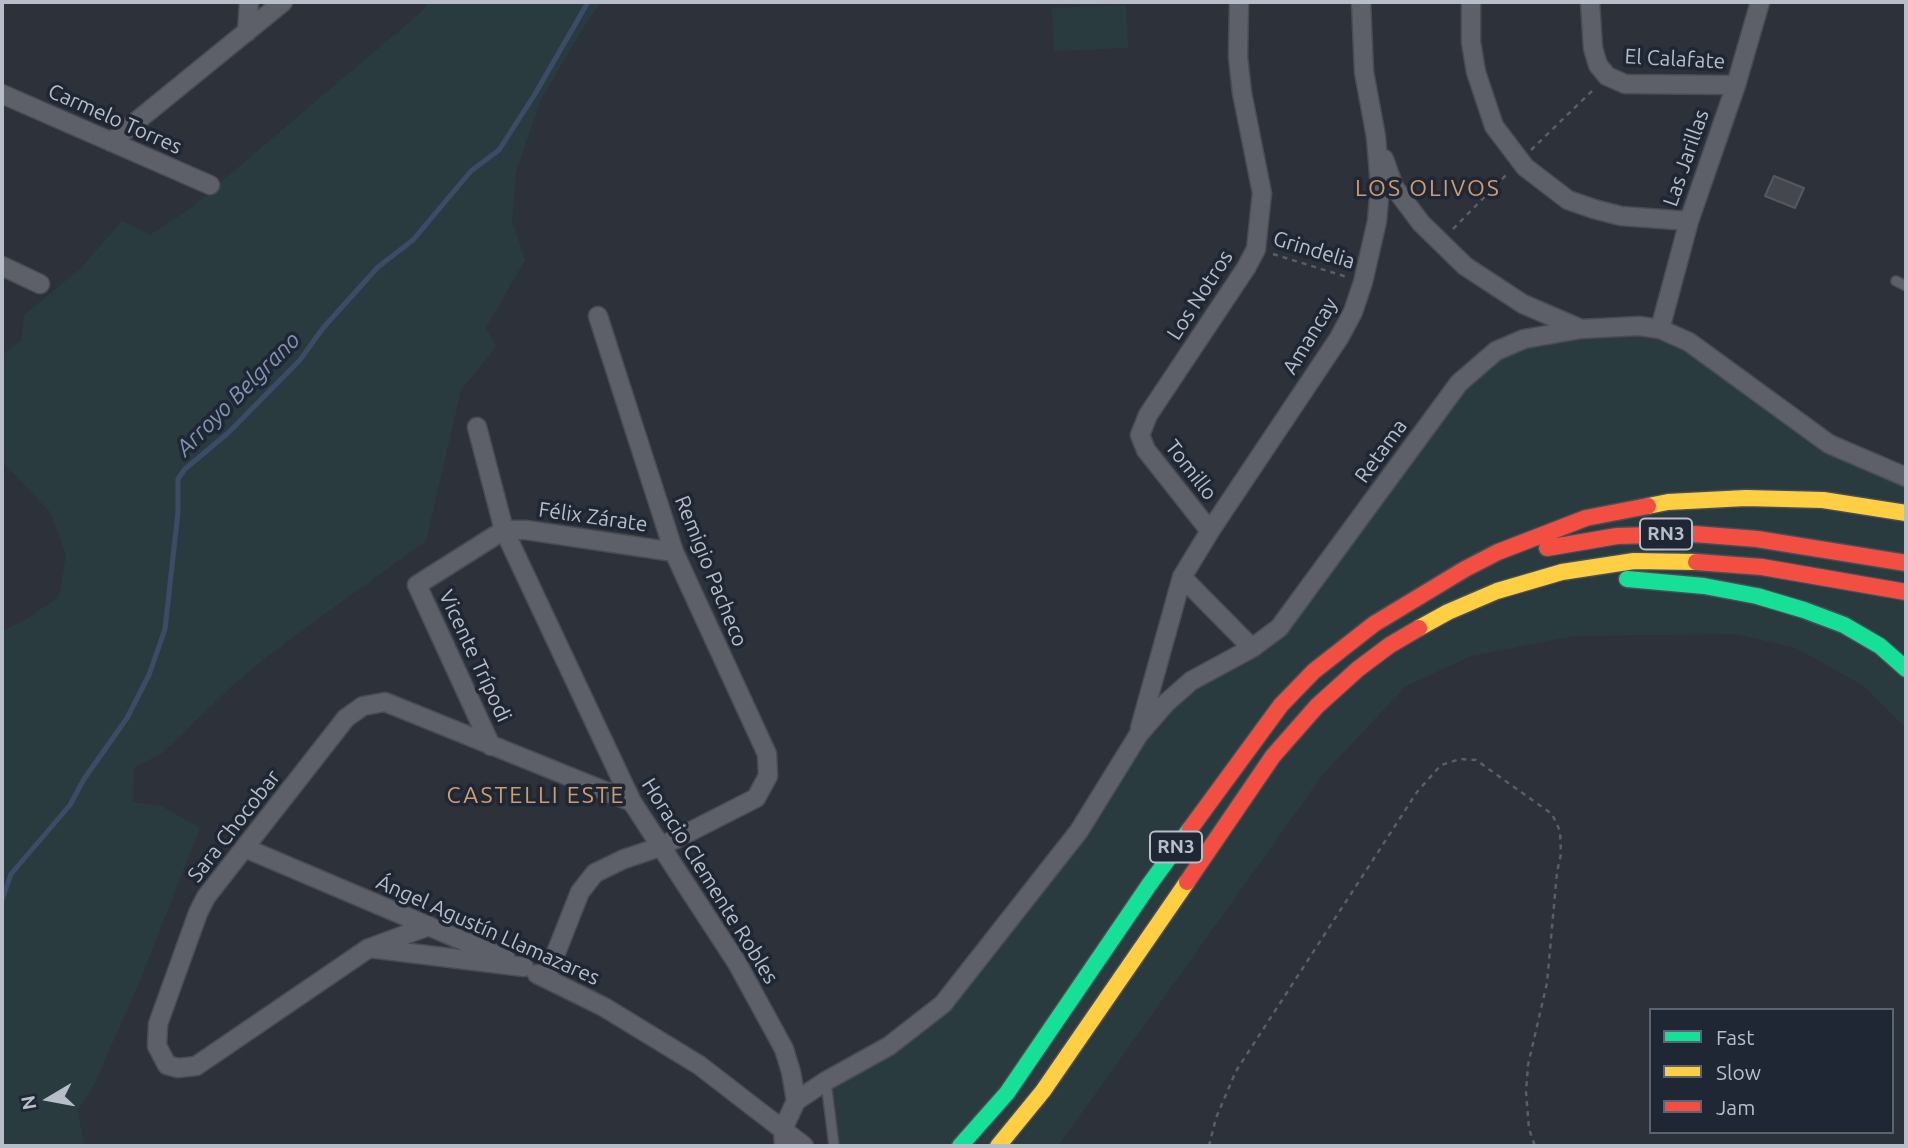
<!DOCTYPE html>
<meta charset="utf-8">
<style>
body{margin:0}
#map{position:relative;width:1908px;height:1148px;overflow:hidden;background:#2d313a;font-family:Ubuntu,sans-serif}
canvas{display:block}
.frame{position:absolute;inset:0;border:4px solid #b7beca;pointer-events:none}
.legend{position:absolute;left:1649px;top:1008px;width:245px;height:126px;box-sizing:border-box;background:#1f2735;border:2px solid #5c6371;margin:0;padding:9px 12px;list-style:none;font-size:21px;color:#b7beca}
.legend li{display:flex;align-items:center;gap:14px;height:35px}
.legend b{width:35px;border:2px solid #5c6371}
.north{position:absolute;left:14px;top:1064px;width:70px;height:70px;-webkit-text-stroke:5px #1f2735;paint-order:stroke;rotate:260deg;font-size:19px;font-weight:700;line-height:28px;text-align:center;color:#b7beca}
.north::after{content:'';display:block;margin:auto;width:24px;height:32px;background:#b7beca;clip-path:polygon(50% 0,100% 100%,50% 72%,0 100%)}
</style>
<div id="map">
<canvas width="1908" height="1148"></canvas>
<div class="frame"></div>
<ul class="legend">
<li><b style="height:9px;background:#16e098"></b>Fast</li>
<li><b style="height:9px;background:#ffcf43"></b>Slow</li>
<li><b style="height:9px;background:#f24e42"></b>Jam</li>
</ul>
<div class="north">N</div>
</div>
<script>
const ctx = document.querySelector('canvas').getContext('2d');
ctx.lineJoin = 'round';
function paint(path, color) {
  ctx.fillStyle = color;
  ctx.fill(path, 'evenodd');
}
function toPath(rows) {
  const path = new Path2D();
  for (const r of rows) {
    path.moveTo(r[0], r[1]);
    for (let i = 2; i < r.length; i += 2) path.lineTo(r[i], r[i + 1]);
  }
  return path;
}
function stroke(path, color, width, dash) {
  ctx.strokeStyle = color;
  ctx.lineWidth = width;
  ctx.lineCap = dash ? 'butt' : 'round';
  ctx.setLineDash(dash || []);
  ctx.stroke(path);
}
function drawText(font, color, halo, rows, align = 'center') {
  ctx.font = font + ' Ubuntu,sans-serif';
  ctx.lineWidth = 7;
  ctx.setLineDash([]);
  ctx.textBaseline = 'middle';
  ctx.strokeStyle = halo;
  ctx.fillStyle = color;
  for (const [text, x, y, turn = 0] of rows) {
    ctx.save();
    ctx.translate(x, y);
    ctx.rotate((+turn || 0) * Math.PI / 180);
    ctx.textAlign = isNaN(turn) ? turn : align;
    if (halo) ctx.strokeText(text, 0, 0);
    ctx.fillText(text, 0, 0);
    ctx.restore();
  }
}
paint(toPath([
 [430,2,602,2,590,17,541,99,516,172,512,221,525,260,486,328,496,347,461,390,426,541,283,644,235,683,162,753,134,768,133,802,161,806,200,828,139,983,94,1085,78,1110,84,1146,2,1146,2,631,25,620,59,597,66,555,50,512,2,461,2,355,21,341,24,315,80,269,122,221,150,235,188,210,421,12],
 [1126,5,1128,48,1054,51,1052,8],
 [1660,329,1829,444,1906,477,1906,728,1864,686,1796,648,1736,634,1574,636,1471,656,1406,686,1324,773,1058,1146,834,1146,826,1081,943,1004,1165,704,1268,638,1459,383,1524,339]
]), '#2a3b40');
stroke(toPath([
 [2,900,11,874,70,805,84,779,127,718,149,675,165,629,178,512,178,479,185,469,228,433,300,360,323,328,378,267,413,240,471,171,499,150,535,94,588,2]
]), '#3d4c66', 5);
const building = toPath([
 [1774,176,1804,188,1795,208,1765,196,1774,176]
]);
paint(building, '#44474e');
stroke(building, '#545961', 2);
const lane = toPath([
 [1896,281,1906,286],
 [826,1082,834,1146]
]);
const street = toPath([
 [1471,2,1471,42,1476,72,1494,126,1525,167,1568,200,1594,209,1621,216,1689,221],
 [1590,2,1593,48,1598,65,1607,76,1625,84,1736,85],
 [247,32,249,2],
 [2,94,210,185],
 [111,142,283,2],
 [1384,159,1394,187,1421,223,1465,266,1523,304,1581,329,1639,326,1660,329,1689,342,1829,444,1906,477],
 [2,266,40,284],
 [1660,329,1689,221,1736,85,1760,2],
 [477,427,504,530,632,802,737,963,784,1049,791,1072,796,1101,783,1129,784,1146],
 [504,530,526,530,674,552],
 [1210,531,1146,450,1140,435,1148,415,1246,268,1256,249,1262,193,1242,93,1238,57,1239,2],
 [1182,577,1252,648],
 [1140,728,1182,577,1210,531,1339,338,1353,312,1363,282,1377,221,1380,186,1376,137,1364,72,1361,2],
 [491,746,417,585,504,530],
 [245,848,506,959],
 [372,947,429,926],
 [524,967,369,948,196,1066,178,1068,167,1065,157,1046,158,1024,198,913,206,897,346,718,363,706,385,702,632,802],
 [537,974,604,1007,699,1065,804,1146],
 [546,978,580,892,595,873,624,859,660,847,756,798,768,776,767,754,674,552,598,316],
 [796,1101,826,1081,889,1046,943,1004,1079,831,1139,734,1165,704,1191,681,1252,648,1279,628,1459,383,1496,351,1524,339,1581,329]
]);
const fast = toPath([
 [1627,579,1704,586,1757,596,1804,610,1844,625,1880,646,1906,669],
 [960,1146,1007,1093,1149,885,1190,829]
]);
const slow = toPath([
 [1648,506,1668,502,1746,498,1823,500,1906,513],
 [1419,628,1448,612,1497,591,1562,572,1634,561,1696,562],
 [998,1146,1043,1091,1187,882]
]);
const jam = toPath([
 [1547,548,1617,536,1694,534,1757,539,1906,563],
 [1696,562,1762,567,1906,592],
 [1190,829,1281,705,1314,671,1374,624,1465,569,1498,552,1586,518,1648,506],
 [1187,882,1273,756,1317,706,1358,669,1390,645,1419,628]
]);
stroke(lane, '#494c52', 12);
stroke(street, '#494c52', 21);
stroke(fast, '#494e55', 19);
stroke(slow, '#494e55', 19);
stroke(jam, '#494e55', 19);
stroke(toPath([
 [1531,150,1594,89],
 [1453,229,1509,172],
 [1273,254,1347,277],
 [1209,1146,1216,1118,1236,1071,1417,792,1441,765,1460,759,1476,760,1552,814,1560,831,1561,854,1557,872,1547,983,1528,1065,1526,1092,1529,1129,1535,1146]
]), '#5a5f64', 2.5, [5, 5]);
stroke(lane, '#5d6068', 9);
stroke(street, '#5d6068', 18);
stroke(fast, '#16e098', 16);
stroke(slow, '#ffcf43', 16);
stroke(jam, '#f24e42', 16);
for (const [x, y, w] of [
 [1666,534,52],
 [1176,847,52]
]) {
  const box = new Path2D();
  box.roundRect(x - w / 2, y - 15.5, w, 31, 5);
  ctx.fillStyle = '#1f2735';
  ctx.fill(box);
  stroke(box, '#b7beca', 2);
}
drawText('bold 19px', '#b7beca', null, [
 ["RN3",1666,534],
 ["RN3",1176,847]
]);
drawText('21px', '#b7beca', '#1f2735', [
 ["El Calafate",1675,59,3],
 ["Carmelo Torres",115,119,24],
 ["Las Jarillas",1686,158,-71],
 ["Grindelia",1314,250,17],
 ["Los Notros",1200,295,-57],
 ["Amancay",1310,336,-59],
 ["Retama",1381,451,-54],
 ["Tomillo",1191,470,52],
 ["Félix Zárate",593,517,8],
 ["Remigio Pacheco",711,571,68],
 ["Vicente Trípodi",475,656,65],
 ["Sara Chocobar",234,826,-52],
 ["Horacio Clemente Robles",710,881,58],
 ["Ángel Agustín Llamazares",488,930,24]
]);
ctx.letterSpacing = '2px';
drawText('23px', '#d19c6b', '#1f2735', [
 ["LOS OLIVOS",1428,188],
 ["CASTELLI ESTE",536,795]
]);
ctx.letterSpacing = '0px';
drawText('italic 23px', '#8093b0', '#1f2735', [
 ["Arroyo Belgrano",238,394,-45]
]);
</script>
